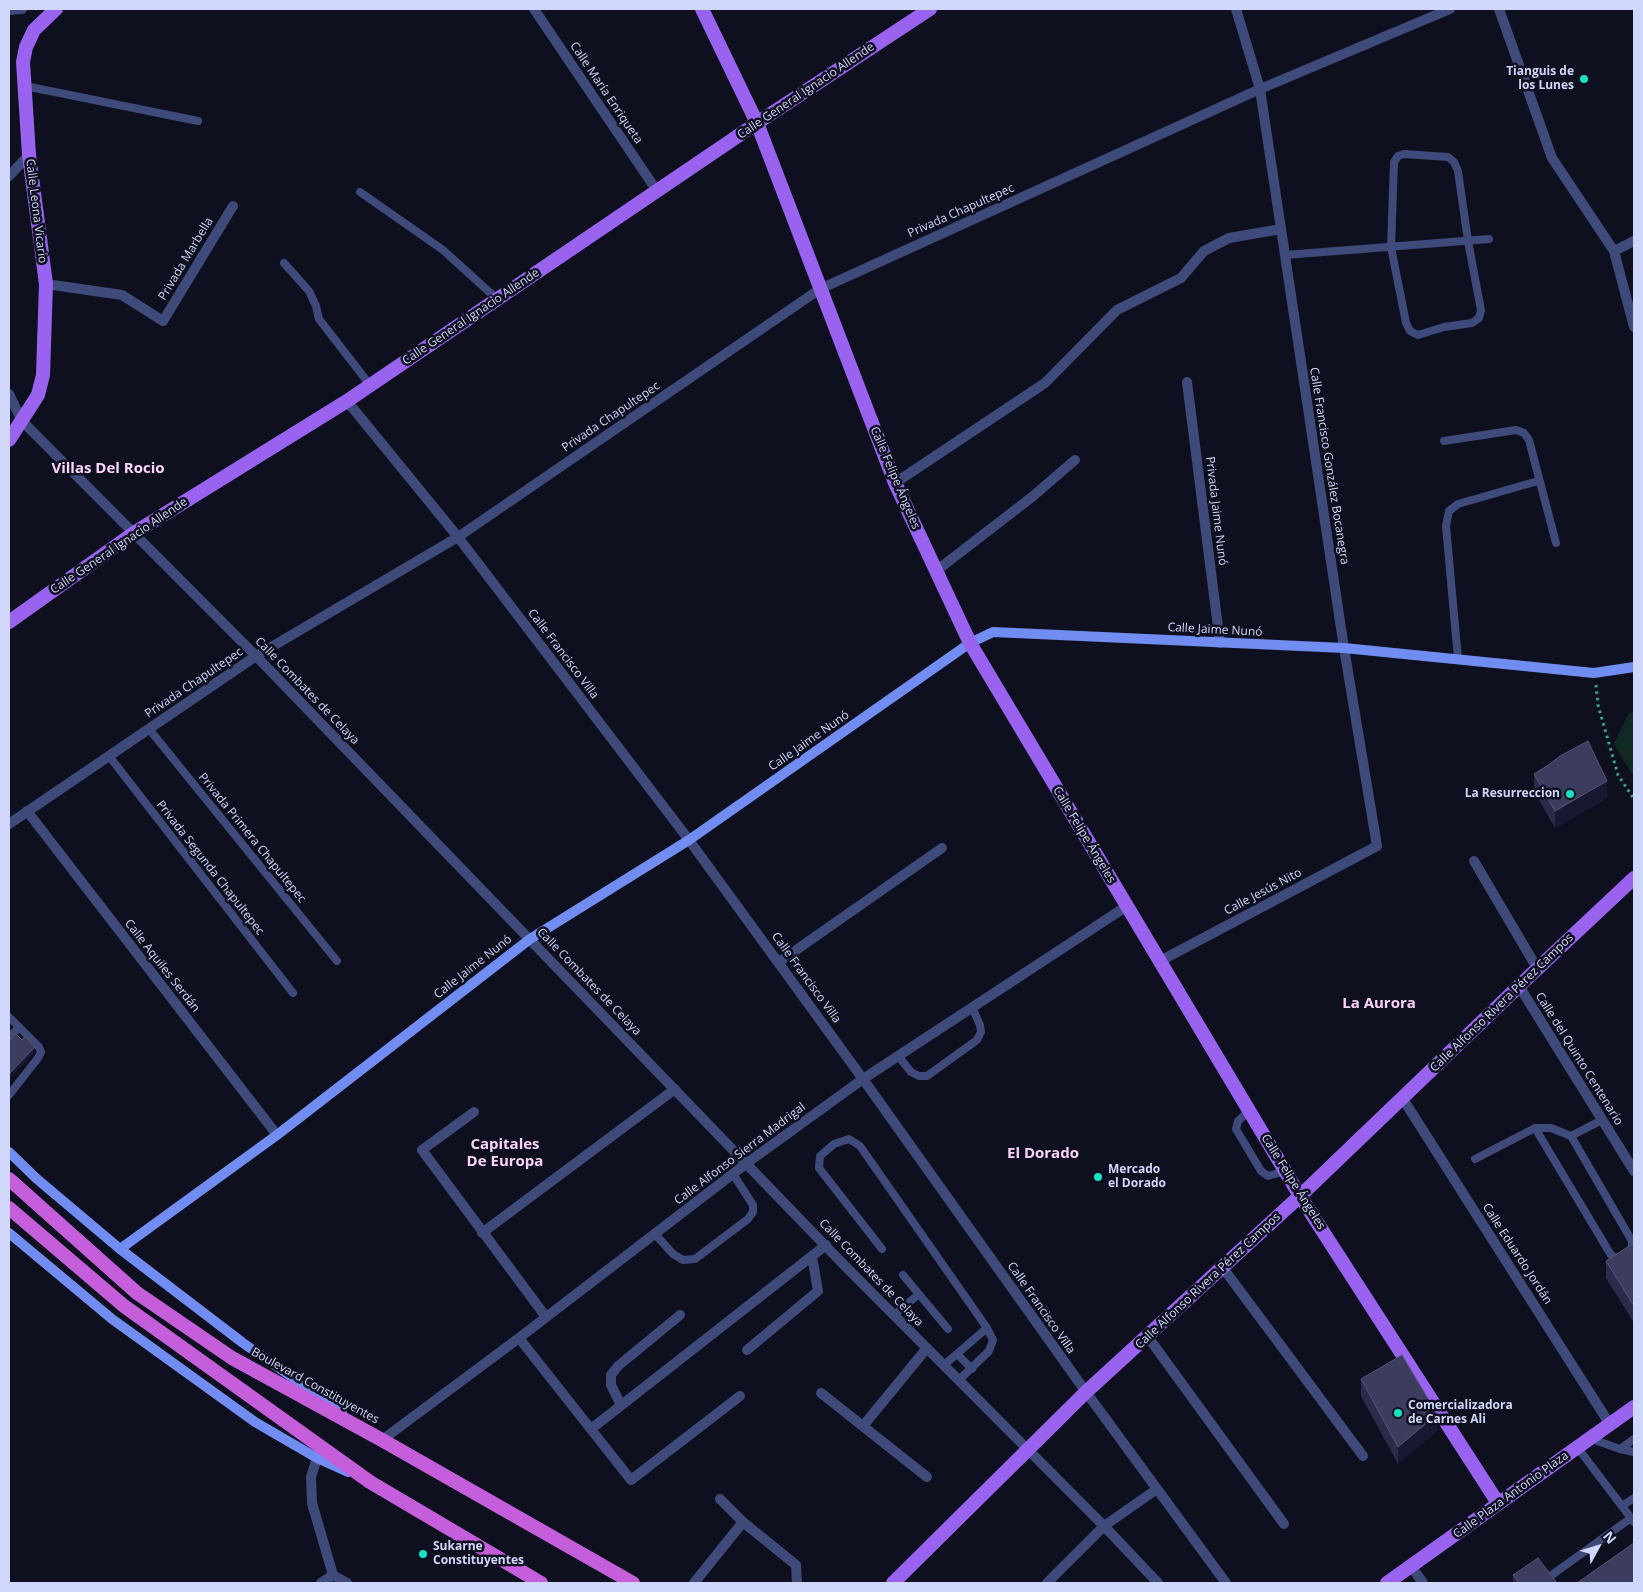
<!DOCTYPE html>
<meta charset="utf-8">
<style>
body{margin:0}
#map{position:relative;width:1643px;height:1592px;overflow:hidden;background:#0f101f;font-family:"Open Sans",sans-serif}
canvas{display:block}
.frame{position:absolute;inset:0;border:10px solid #d1d6fb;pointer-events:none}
.north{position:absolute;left:1573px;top:1522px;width:50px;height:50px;-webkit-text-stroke:4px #0f101f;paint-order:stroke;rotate:51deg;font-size:14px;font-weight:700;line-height:20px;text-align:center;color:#d1d6fb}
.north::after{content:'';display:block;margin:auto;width:18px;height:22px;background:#d1d6fb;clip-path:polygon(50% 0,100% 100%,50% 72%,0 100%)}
</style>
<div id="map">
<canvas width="1643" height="1592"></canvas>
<div class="frame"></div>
<div class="north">N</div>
</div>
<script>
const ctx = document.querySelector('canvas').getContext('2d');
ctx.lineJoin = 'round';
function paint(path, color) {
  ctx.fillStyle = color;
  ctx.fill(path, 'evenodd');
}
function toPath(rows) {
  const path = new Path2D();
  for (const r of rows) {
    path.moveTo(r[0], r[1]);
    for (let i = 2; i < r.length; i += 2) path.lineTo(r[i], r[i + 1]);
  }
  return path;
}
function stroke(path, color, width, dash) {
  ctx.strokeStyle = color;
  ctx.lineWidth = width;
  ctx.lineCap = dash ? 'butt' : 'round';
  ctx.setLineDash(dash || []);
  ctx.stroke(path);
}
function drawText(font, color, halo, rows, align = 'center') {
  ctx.font = font + ' "Open Sans",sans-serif';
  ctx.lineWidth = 5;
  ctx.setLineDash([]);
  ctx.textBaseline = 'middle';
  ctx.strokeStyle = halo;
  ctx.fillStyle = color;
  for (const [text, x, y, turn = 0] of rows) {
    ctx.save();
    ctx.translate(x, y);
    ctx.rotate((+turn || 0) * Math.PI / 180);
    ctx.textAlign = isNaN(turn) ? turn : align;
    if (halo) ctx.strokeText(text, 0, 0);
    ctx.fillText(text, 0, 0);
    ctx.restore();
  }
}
paint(toPath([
 [1634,711,1634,777,1614,744,1628,714]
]), '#122822');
stroke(toPath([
 [1596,685,1598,705,1618,775,1634,799]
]), '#39a686', 3, [2.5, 4]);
stroke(toPath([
 [25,86,198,121],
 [1404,154,1448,157,1454,162,1458,171,1468,241,1481,310,1479,318,1472,323,1444,327,1418,335,1410,331,1406,323,1391,247,1394,162,1398,156,1404,154],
 [360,192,443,250,497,299],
 [1285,255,1489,239],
 [284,263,309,291,316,306,319,319,370,385],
 [1444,441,1516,430,1524,433,1529,440,1556,543],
 [1458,659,1446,526,1449,511,1458,504,1538,481],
 [149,729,337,961],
 [109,756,293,993],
 [9,1017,39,1047,41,1052,38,1058,9,1095],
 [9,1038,19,1027],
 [899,1057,911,1072,919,1076,927,1076,977,1040,981,1032,980,1025,972,1007],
 [1249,1111,1238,1121,1236,1129,1261,1171,1268,1176,1286,1171],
 [1535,1128,1611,1255,1616,1258,1626,1254,1632,1247,1632,1241,1571,1136],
 [1475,1159,1535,1128,1551,1128,1571,1136,1602,1120],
 [655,1234,673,1254,683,1260,695,1259,748,1219,753,1212,753,1205,733,1174],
 [882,1249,819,1168,820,1156,834,1144,849,1139,860,1146,987,1328,993,1340,989,1351,959,1380],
 [903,1275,948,1329],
 [894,1315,919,1294],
 [957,1354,972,1369],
 [944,1365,987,1328],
 [1589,1438,1620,1449,1634,1452],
 [1577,1447,1634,1522],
 [1620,1449,1634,1439],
 [1622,1506,1634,1498],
 [1549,1577,1631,1518]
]), '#3e4a79', 8);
stroke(toPath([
 [534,9,657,191],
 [1499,9,1552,158,1614,251,1634,327],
 [9,176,29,155],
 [1614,251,1634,241],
 [46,284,122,295,163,321,233,206],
 [1187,382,1220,643],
 [347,401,458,537,689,840,863,1079,1086,1392,1226,1583],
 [895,483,1045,383,1117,310,1181,278,1204,251,1229,238,1281,229],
 [936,571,1032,497,1075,460],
 [27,811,277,1135],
 [9,824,256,656,458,537,820,289,1260,89,1450,9],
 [1474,861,1537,968],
 [1160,961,1377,846,1344,648],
 [779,962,942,848],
 [1519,986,1634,1171],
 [1403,1099,1609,1423],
 [474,1112,422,1150,546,1317],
 [482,1233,675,1089],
 [1223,1268,1363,1456],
 [1148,1337,1284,1524],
 [519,1338,631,1480,740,1396],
 [747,1350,818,1291,812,1256],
 [821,1393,927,1477],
 [621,1405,611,1385,611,1375,618,1366,680,1315],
 [863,1426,927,1348],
 [591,1429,826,1245],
 [382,1440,519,1338,747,1163],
 [321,1452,317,1458,311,1477,312,1503,333,1575],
 [720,1499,743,1522,796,1565,797,1583],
 [1411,1566,1423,1583],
 [321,1583,333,1575,347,1583],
 [694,1583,743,1522],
 [1047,1583,1104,1526,1157,1489]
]), '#3e4a79', 10);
stroke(toPath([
 [1236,9,1260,89,1344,648],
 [9,10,22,9],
 [9,394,22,421,256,656,845,1266,1104,1526,1158,1583],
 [747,1163,863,1079,1127,906]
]), '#3e4a79', 10);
stroke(toPath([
 [9,1152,37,1179,120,1249,243,1343,342,1412],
 [9,1233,112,1319,255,1422,317,1458,348,1472],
 [120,1249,277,1135,530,939,689,840,970,643,993,632,1344,648,1594,673,1634,667]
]), '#718df1', 10);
stroke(toPath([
 [702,9,757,123,895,483,970,643,1300,1196,1498,1503],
 [9,440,38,395,43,375,46,284,29,155,23,62,26,47,34,30,56,9],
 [9,622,134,533,347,401,757,123,930,9],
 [893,1583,1086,1392,1300,1196,1519,986,1634,878],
 [1387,1583,1634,1407]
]), '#9963f0', 14);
stroke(toPath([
 [9,1179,137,1293,232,1358,382,1440,633,1583],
 [9,1208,124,1306,370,1482,541,1583]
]), '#c45eda', 14);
paint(toPath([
 [1534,774,1607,798,1555,828,1534,791],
 [1634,1243,1634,1323,1606,1278,1606,1261],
 [1361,1379,1437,1431,1398,1464,1361,1396],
 [1513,1575,1557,1583,1513,1583]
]), '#2a2b4b');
paint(toPath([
 [1607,781,1607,798,1555,828,1555,811],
 [35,1047,35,1052,9,1079,9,1074],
 [1437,1414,1437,1431,1398,1464,1398,1447]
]), '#171832');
const building = toPath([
 [1588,741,1607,781,1555,811,1534,774,1547,766,1560,756,1588,741],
 [16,1034,22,1040,25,1036,35,1047,9,1074,9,1039,11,1039,16,1034],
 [1634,1243,1634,1306,1606,1261,1634,1243],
 [1402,1355,1437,1414,1398,1447,1361,1379,1402,1355],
 [1634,1543,1634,1583,1577,1583,1634,1543],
 [1538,1558,1557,1583,1519,1583,1513,1575,1538,1558]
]);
paint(building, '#3c3d5e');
stroke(building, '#535577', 1);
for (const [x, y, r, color] of [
 [1584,79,5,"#16e2c5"],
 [1570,794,5,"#16e2c5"],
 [1098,1177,5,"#16e2c5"],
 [1398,1413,5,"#16e2c5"],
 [423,1554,5,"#16e2c5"]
]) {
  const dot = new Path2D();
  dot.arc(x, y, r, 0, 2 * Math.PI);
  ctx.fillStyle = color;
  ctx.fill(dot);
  stroke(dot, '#0f101f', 2);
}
drawText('bold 12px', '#d1d6fb', '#0f101f', [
 ["Tianguis de",1574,72,"right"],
 ["los Lunes",1574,86,"right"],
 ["La Resurreccion",1560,794,"right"],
 ["Mercado",1108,1170],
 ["el Dorado",1108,1184],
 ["Comercializadora",1408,1406],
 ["de Carnes Ali",1408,1420],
 ["Sukarne",433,1547],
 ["Constituyentes",433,1561]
], 'left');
drawText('12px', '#d1d6fb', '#0f101f', [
 ["Calle General Ignacio Allende",806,91,-34],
 ["Calle María Enriqueta",606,93,56],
 ["Calle Leona Vicario",36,211,83],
 ["Privada Chapultepec",961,211,-24],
 ["Privada Marbella",186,259,-59],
 ["Calle General Ignacio Allende",471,317,-34],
 ["Privada Chapultepec",611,417,-34],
 ["Calle Francisco González Bocanegra",1329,466,81],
 ["Calle Felipe Ángeles",895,478,67],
 ["Privada Jaime Nunó",1216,511,83],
 ["Calle General Ignacio Allende",119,546,-34],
 ["Calle Jaime Nunó",1215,630,3],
 ["Calle Francisco Villa",563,654,53],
 ["Privada Chapultepec",194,683,-34],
 ["Calle Combates de Celaya",307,691,46],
 ["Calle Jaime Nunó",809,741,-35],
 ["Calle Felipe Ángeles",1084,835,59],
 ["Privada Primera Chapultepec",252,838,51],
 ["Privada Segunda Chapultepec",210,868,52],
 ["Calle Jesús Nito",1263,892,-28],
 ["Calle Aquiles Serdán",162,966,52],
 ["Calle Jaime Nunó",473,967,-38],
 ["Calle Francisco Villa",806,978,54],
 ["Calle Combates de Celaya",589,982,46],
 ["Calle Alfonso Rivera Pérez Campos",1502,1003,-44],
 ["Calle del Quinto Centenario",1579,1059,58],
 ["Calle Alfonso Sierra Madrigal",740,1154,-37],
 ["Calle Felipe Ángeles",1293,1182,58],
 ["Calle Eduardo Jordán",1517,1254,57],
 ["Calle Combates de Celaya",871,1273,46],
 ["Calle Alfonso Rivera Pérez Campos",1208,1281,-43],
 ["Calle Francisco Villa",1041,1308,55],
 ["Boulevard Constituyentes",315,1386,29],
 ["Calle Plaza Antonio Plaza",1511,1495,-36]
]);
drawText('bold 15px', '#fbd3f6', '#0f101f', [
 ["Villas Del Rocio",108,469],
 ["La Aurora",1379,1004],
 ["Capitales",505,1145],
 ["De Europa",505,1162],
 ["El Dorado",1043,1154]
]);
</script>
